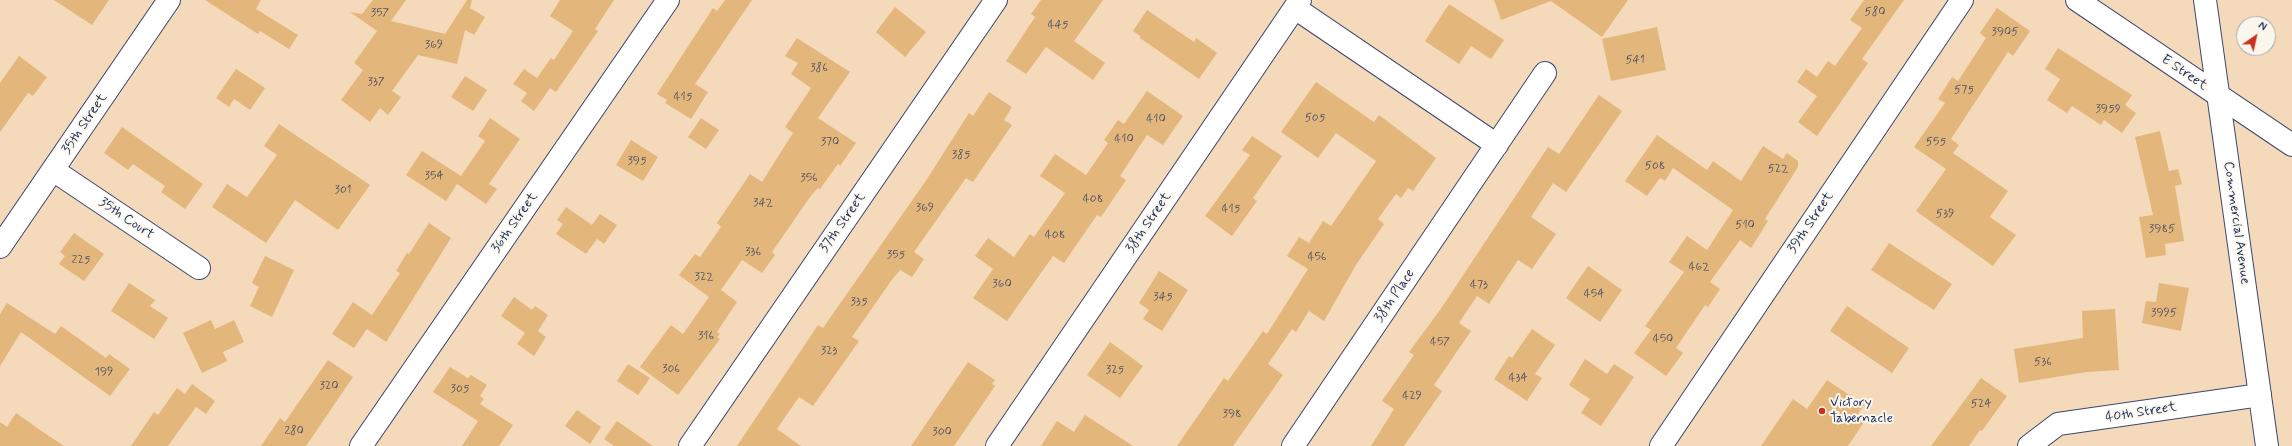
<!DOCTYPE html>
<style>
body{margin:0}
#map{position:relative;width:2292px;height:446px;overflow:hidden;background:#f4d9bb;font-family:Mynerve,sans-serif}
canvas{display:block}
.north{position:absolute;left:2236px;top:16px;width:40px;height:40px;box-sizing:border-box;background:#fbf7ec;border:1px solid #a1a7b3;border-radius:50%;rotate:34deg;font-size:11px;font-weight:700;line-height:16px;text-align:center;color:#1b2f5e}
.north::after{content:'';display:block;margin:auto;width:14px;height:18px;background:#c8321e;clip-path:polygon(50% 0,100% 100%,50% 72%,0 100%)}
</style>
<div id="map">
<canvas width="2292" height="446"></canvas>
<div class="north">N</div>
</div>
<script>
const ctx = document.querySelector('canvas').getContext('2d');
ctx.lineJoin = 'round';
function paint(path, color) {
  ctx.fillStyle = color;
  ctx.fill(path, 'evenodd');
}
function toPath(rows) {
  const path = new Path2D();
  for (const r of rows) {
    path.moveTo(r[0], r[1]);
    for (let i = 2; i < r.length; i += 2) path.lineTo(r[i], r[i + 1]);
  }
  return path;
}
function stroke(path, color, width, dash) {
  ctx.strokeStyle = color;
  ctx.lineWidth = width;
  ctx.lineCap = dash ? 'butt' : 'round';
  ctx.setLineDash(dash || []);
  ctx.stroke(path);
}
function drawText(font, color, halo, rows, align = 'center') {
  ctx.font = font + ' Mynerve,sans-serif';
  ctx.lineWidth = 4;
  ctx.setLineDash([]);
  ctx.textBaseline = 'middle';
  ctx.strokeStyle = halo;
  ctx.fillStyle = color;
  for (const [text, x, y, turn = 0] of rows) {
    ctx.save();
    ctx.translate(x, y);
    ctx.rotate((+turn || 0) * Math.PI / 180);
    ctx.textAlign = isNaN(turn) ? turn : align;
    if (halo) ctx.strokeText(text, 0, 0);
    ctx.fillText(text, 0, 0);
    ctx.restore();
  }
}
paint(toPath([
 [54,0,109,0,92,25],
 [205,0,261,0,256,9,298,35,289,49,260,31,258,34],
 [373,0,406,0,391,21,445,34,467,0,472,0,470,8,485,17,474,35,465,30,457,64,418,55,392,91,401,97,388,115,380,108,370,122,341,100,363,70,354,63,377,31,350,12,362,14],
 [560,0,614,0,595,29,598,31,556,92,550,88,534,111,521,101,527,93,513,84,524,69,537,78,551,58,554,60,573,31,550,16],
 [725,0,752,0,695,84,708,92,691,119,665,103,667,100,657,94,713,8,717,11],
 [1041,0,1103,0,1074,41,1105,63,1093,80,1046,47,1026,74,1006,61,1035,17,1031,14],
 [1494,0,1628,0,1602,37,1551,1,1501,20],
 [1864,0,1904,0,1862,59,1868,63,1817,136,1798,122,1817,96,1797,82,1806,69,1817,77,1828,61,1835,66,1862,28,1850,20],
 [1449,4,1504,40,1491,59,1471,46,1459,64,1425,41],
 [895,7,926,32,905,57,876,32],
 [1997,8,2030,31,2013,56,2008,52,1951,139,1959,145,1953,153,2008,191,1990,217,2016,235,1993,266,1916,211,1946,169,1914,147,1945,103,1938,99,1952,77,1958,81,1986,38,1980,33],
 [1147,10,1194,42,1196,38,1217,53,1199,79,1140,38,1140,36,1133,31],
 [1657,27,1666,70,1611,81,1602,39],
 [797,38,850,72,818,118,856,143,840,166,838,164,820,189,818,188,810,197,772,252,775,255,762,273,742,260,721,290,737,302,717,332,720,334,717,337,720,339,678,395,640,367,671,325,683,334,709,297,679,275,695,254,700,257,721,227,717,223,750,174,762,182,793,133,785,127,811,88,791,74,798,63,785,56],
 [2058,48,2132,95,2125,105,2136,113,2122,133,2104,120,2101,125,2072,106,2067,113,2047,100,2060,79,2045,69],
 [19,56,47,77,33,96,28,93,0,132,0,83],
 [236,69,265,88,250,110,234,99,229,107,216,98],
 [465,76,487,90,473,111,451,97],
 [1316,82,1374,122,1379,115,1436,158,1413,191,1408,188,1401,198,1396,194,1378,219,1384,224,1356,265,1324,321,1309,311,1296,332,1292,329,1268,364,1283,375,1233,446,1177,446,1224,378,1228,381,1263,331,1267,334,1308,269,1287,256,1299,237,1309,243,1323,221,1331,226,1376,161,1336,133,1318,158,1281,132],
 [1147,91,1183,116,1163,145,1147,135,1120,176,1126,180,1101,217,1097,215,1064,263,1053,256,1007,321,973,298,993,269,975,256,988,238,1014,257,1030,234,1034,237,1065,193,1040,176,1055,154,1086,175,1108,143,1104,140,1118,120,1124,124],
 [989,92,1012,107,1004,120,1012,125,973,182,966,178,914,252,924,259,912,277,900,270,891,281,852,337,859,341,813,406,799,397,777,429,801,446,737,446,818,325,823,328,927,179,969,113,973,116],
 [1599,95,1622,111,1566,192,1553,183,1531,217,1556,234,1532,269,1518,260,1489,304,1477,296,1459,323,1471,331,1434,385,1442,391,1404,446,1371,446,1394,409,1382,401,1414,355,1409,352,1440,310,1548,147,1559,154],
 [490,118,520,139,489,184,497,189,486,204,457,184,446,201,406,175,422,151,461,176,485,141,478,136],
 [701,118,719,130,706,149,688,137],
 [279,124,370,185,338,230,295,200,266,243,212,207,227,184,247,197,277,155,264,146],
 [122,127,203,184,185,209,161,192,165,186,133,164,128,170,104,153],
 [2160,131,2169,171,2178,169,2182,184,2175,186,2184,241,2165,244,2166,255,2146,258,2139,217,2153,215,2135,137],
 [1657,135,1707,170,1713,161,1741,181,1763,146,1783,159,1787,153,1798,161,1798,167,1765,219,1768,221,1751,248,1740,240,1710,282,1720,289,1708,307,1705,305,1676,348,1683,353,1666,376,1634,353,1651,330,1645,326,1684,272,1669,262,1687,236,1707,250,1733,210,1673,168,1665,181,1660,178,1647,196,1625,181],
 [1252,136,1282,156,1253,198,1257,201,1232,236,1205,216,1250,155,1242,150],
 [631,140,658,157,643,181,616,165],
 [566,207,592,225,600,214,617,225,604,244,597,239,586,254,556,234,563,224,557,220],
 [429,223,451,238,386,342,367,329,354,348,332,334,353,302,372,315,400,273,396,271,407,253,409,254],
 [74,233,104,254,84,281,59,264,65,256,60,252],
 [1889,243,1952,284,1934,310,1871,270],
 [265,256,294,270,272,317,250,306,259,287,252,283],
 [1588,266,1622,290,1600,322,1566,298],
 [1159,271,1188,290,1162,331,1143,319,1149,310,1139,303],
 [129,283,155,300,150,306,168,318,154,339,111,311],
 [2159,283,2189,288,2181,331,2142,323,2146,301,2156,302],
 [514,297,532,310,535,306,548,315,538,331,546,337,534,356,517,344,525,333,501,316],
 [7,303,55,334,61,326,106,358,109,354,130,369,110,396,21,332,0,366,0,314],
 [1847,306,1909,348,1892,373,1830,331],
 [2115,309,2119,370,2087,372,2019,383,2014,349,2083,338,2082,311],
 [211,320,215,329,234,320,244,342,223,352,227,361,202,373,183,333],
 [1532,329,1555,345,1535,374,1542,378,1527,401,1494,379,1509,356,1512,358],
 [1110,342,1143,366,1120,398,1087,375],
 [1585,359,1607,374,1614,364,1634,377,1601,426,1581,413,1590,399,1569,385],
 [328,360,353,377,306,446,261,446,280,418,285,422],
 [968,362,995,380,992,384,995,386,954,446,911,446],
 [628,364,650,378,638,395,617,381],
 [450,367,468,378,471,375,487,385,480,396,484,399,480,404,513,425,499,446,462,446,478,421,433,392],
 [1981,378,2007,396,1982,431,1980,430,1969,446,1931,446],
 [1827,380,1864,405,1858,414,1866,419,1848,446,1761,446,1793,399,1807,409],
 [192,384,215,401,206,414,196,407,168,446,131,446,154,412,158,415,177,388,185,394],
 [577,410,601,427,590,444,565,426],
 [16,413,43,432,64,446,0,446,0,422,7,427],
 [1085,415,1133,446,1041,446,1057,421,1074,432],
 [617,421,653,446,614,446,604,439]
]), '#e3b77b');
const street = toPath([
 [2077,0,2292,145],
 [1295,8,1497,145],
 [53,170,199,268],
 [0,247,169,0],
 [361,446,668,0],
 [690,446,996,0],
 [997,446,1300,0],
 [1293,446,1545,73],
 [1661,446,1962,0],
 [2029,446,2058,424,2260,395]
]);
const secondary = toPath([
 [2205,0,2267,446]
]);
stroke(street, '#3c486c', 24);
stroke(secondary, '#3c486c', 24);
stroke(street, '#fff', 22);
stroke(secondary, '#fff', 22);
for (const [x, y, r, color] of [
 [1822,411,4,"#c8321e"]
]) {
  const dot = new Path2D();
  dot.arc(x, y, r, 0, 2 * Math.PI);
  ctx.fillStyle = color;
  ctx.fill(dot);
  stroke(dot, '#fbf7ec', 1.5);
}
drawText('12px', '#4d5165', null, [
 ["580",1875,12],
 ["357",380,13],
 ["445",1058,25],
 ["3905",2005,32],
 ["369",434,45],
 ["541",1635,60],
 ["386",819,68],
 ["337",376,82],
 ["575",1964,90],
 ["415",683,97],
 ["3959",2108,109],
 ["505",1315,118],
 ["410",1156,119],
 ["410",1124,139],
 ["370",830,142],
 ["555",1936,142],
 ["385",961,155],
 ["395",637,161],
 ["508",1655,166],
 ["522",1778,169],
 ["354",434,176],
 ["356",809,178],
 ["301",343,190],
 ["408",1093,199],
 ["342",763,203],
 ["369",925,208],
 ["415",1231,209],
 ["539",1945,214],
 ["510",1745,225],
 ["3985",2162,229],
 ["408",1055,235],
 ["336",753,252],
 ["355",896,255],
 ["456",1317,257],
 ["225",81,260],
 ["462",1699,267],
 ["322",704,277],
 ["360",1002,284],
 ["473",1479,285],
 ["454",1594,294],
 ["345",1163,297],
 ["335",859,302],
 ["3995",2164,313],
 ["316",706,336],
 ["450",1663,339],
 ["457",1440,342],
 ["323",829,351],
 ["536",2043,362],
 ["306",671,369],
 ["325",1115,370],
 ["199",104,372],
 ["434",1518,378],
 ["320",329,386],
 ["305",460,389],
 ["429",1412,396],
 ["524",1981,404],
 ["398",1232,414],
 ["280",294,431],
 ["300",942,432]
]);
drawText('14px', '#1b2f5e', '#fbf7ec', [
 ["E Street",2184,73,34],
 ["35th Street",85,124,-56],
 ["35th Court",126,219,34],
 ["36th Street",515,223,-55],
 ["37th Street",843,223,-55],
 ["38th Street",1149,223,-56],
 ["39th Street",1811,223,-56],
 ["Commercial Avenue",2236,223,82],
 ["38th Place",1395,296,-56],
 ["40th Street",2141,413,-9]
]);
drawText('14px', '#1b2f5e', '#fbf7ec', [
 ["Victory",1830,403],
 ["Tabernacle",1830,419]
], 'left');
</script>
